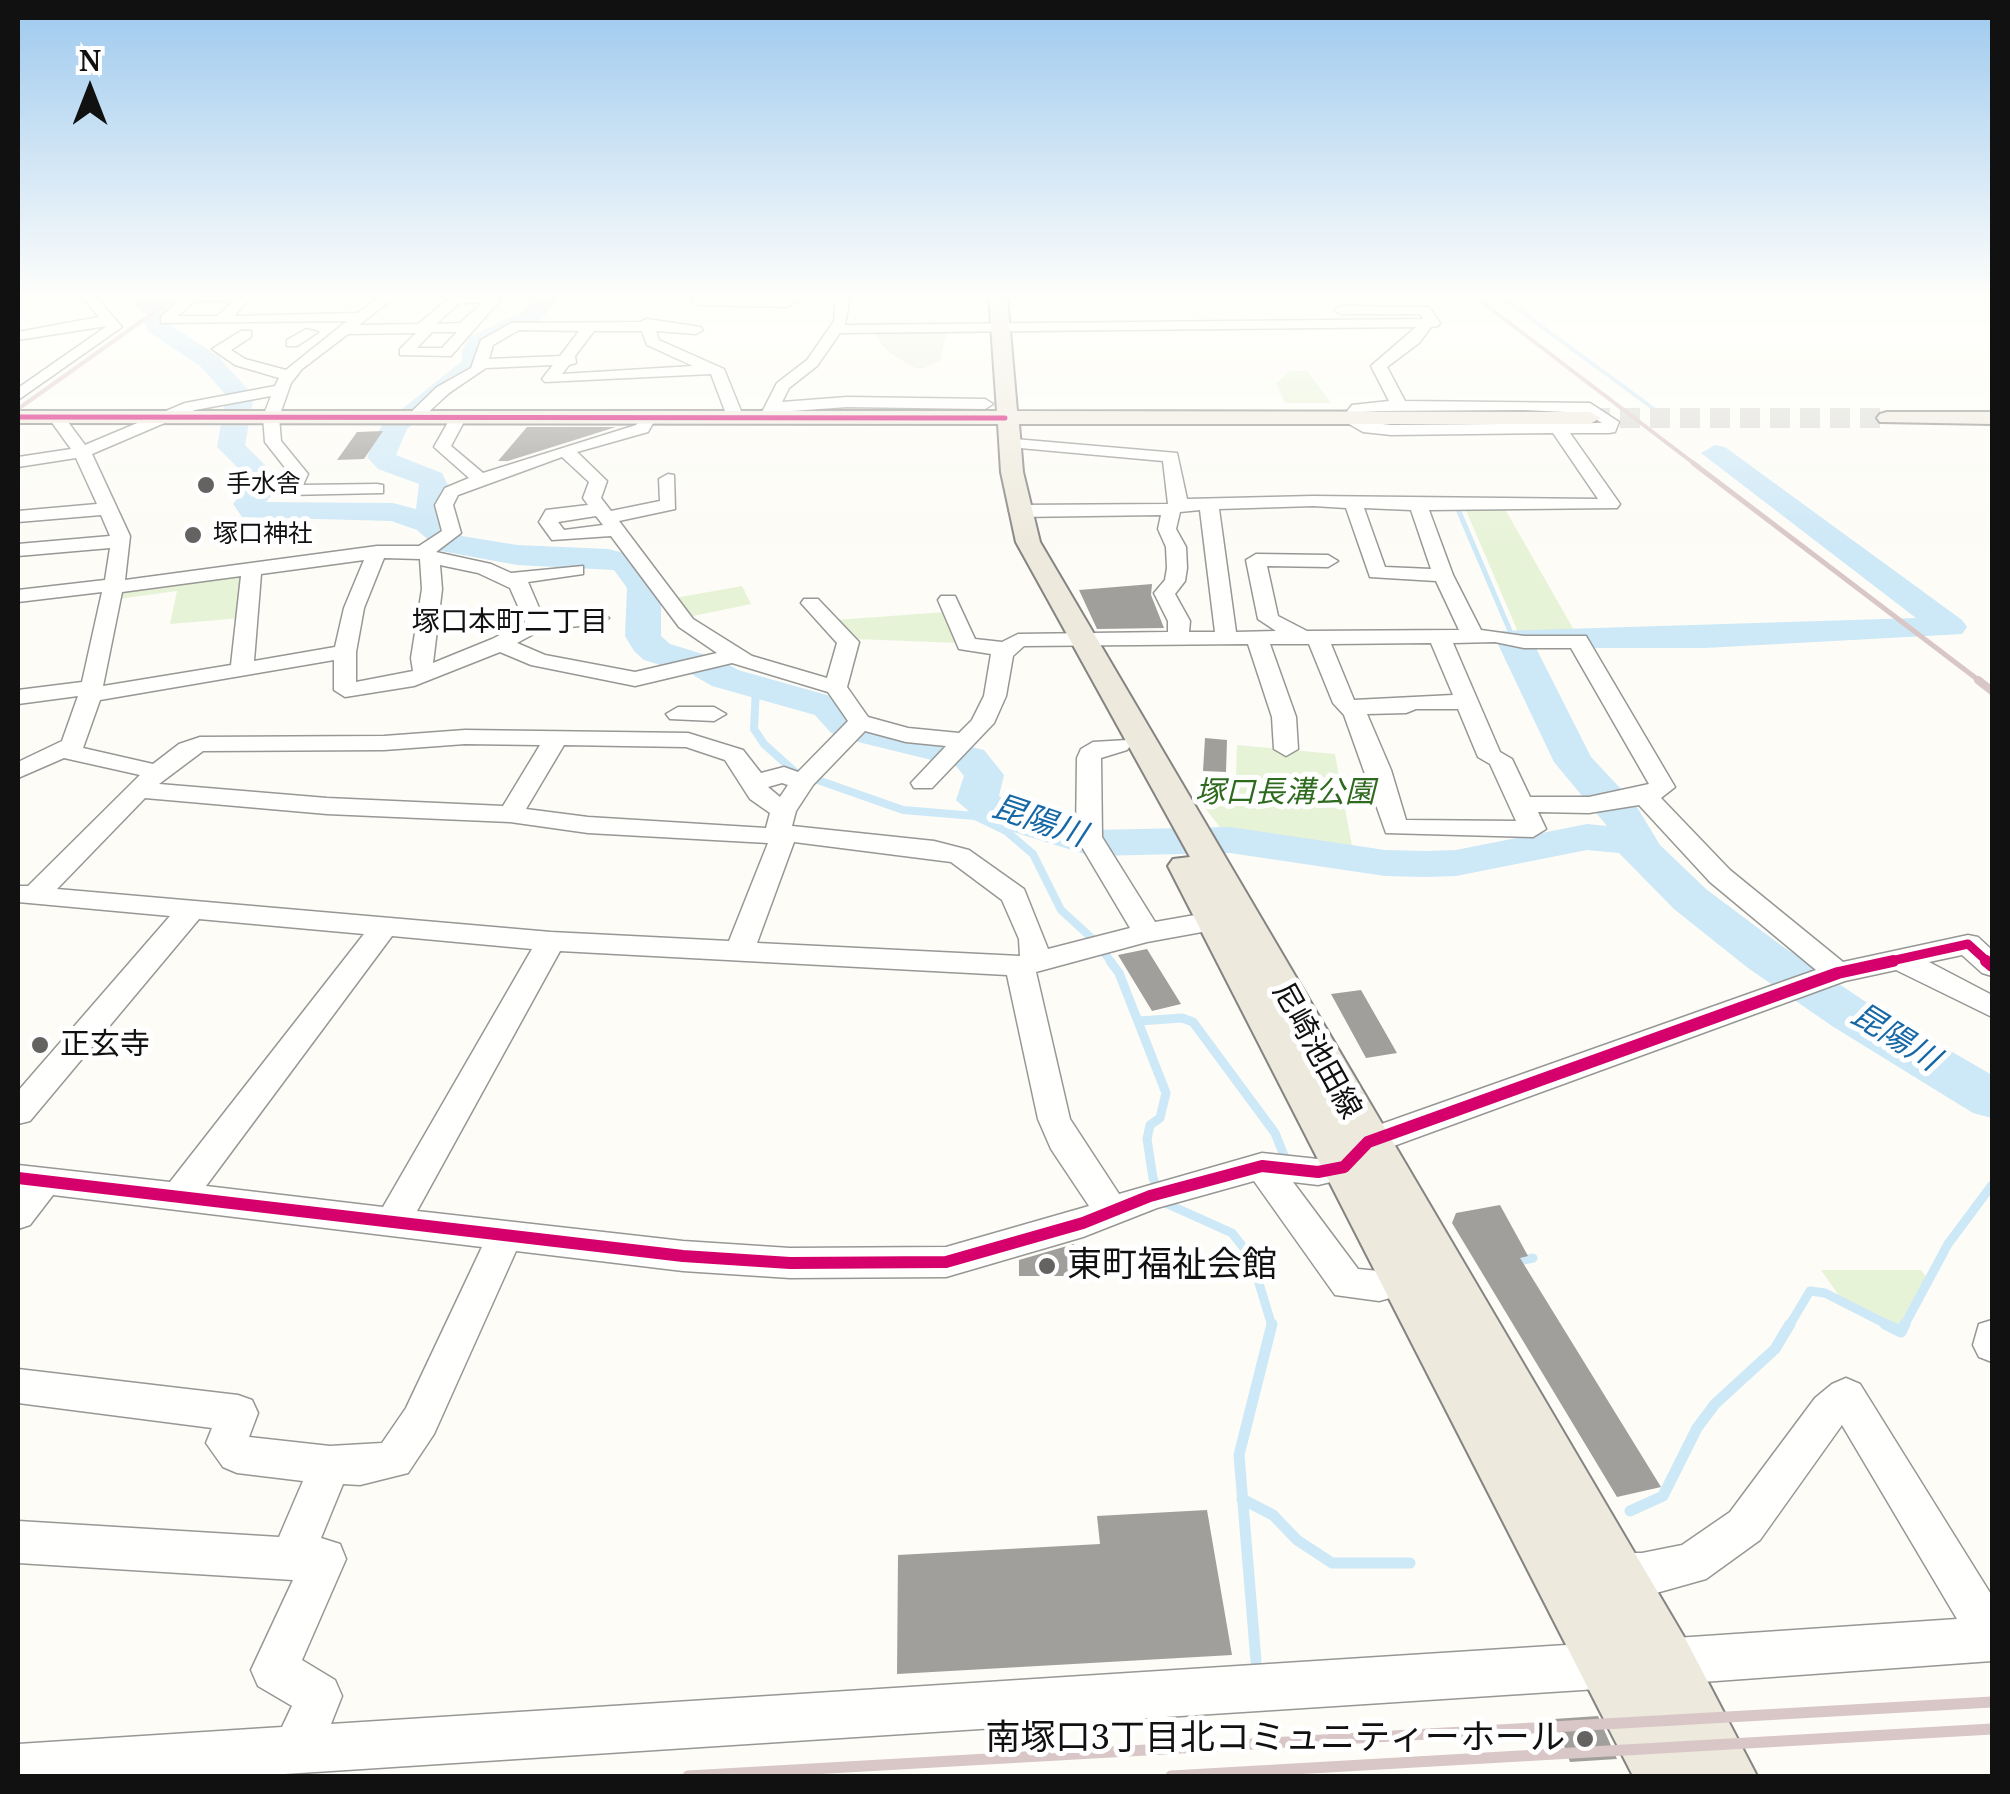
<!DOCTYPE html>
<meta charset="utf-8">
<style>
body{margin:0}
#map{position:relative;width:2010px;height:1794px;overflow:hidden;background:#fdfcf7;font-family:"Noto Serif",serif}
canvas{display:block}
.frame{position:absolute;inset:0;border:20px solid #111;pointer-events:none}
.north{position:absolute;left:40px;top:40px;width:100px;height:100px;-webkit-text-stroke:8px #fff;paint-order:stroke;rotate:0deg;font-size:28px;font-weight:700;line-height:40px;text-align:center;color:#111}
.north::after{content:'';display:block;margin:auto;width:35px;height:45px;background:#111;clip-path:polygon(50% 0,100% 100%,50% 72%,0 100%)}
</style>
<div id="map">
<canvas width="2010" height="1794"></canvas>
<div class="frame"></div>
<div class="north">N</div>
</div>
<script>
const ctx = document.querySelector('canvas').getContext('2d');
ctx.lineJoin = 'round';
function paint(path, color) {
  ctx.fillStyle = color;
  ctx.fill(path, 'evenodd');
}
function toPath(rows) {
  const path = new Path2D();
  for (const r of rows) {
    path.moveTo(r[0], r[1]);
    for (let i = 2; i < r.length; i += 2) path.lineTo(r[i], r[i + 1]);
  }
  return path;
}
function stroke(path, color, width, dash) {
  ctx.strokeStyle = color;
  ctx.lineWidth = width;
  ctx.lineCap = dash ? 'butt' : 'round';
  ctx.setLineDash(dash || []);
  ctx.stroke(path);
}
function drawText(font, color, halo, rows, align = 'center') {
  ctx.font = font + ' "Noto Serif","Noto Sans JP",serif';
  ctx.lineWidth = 10;
  ctx.setLineDash([]);
  ctx.textBaseline = 'middle';
  ctx.strokeStyle = halo;
  ctx.fillStyle = color;
  for (const [text, x, y, turn = 0] of rows) {
    ctx.save();
    ctx.translate(x, y);
    ctx.rotate((+turn || 0) * Math.PI / 180);
    ctx.textAlign = isNaN(turn) ? turn : align;
    if (halo) ctx.strokeText(text, 0, 0);
    ctx.fillText(text, 0, 0);
    ctx.restore();
  }
}
paint(toPath([
 [1290,371,1307,371,1331,403,1285,403,1276,383],
 [1465,508,1505,509,1575,632,1518,632],
 [245,572,241,618,170,624,177,591,118,599,118,591],
 [742,586,751,604,693,616,675,598],
 [945,612,959,643,855,639,836,620],
 [1237,745,1335,754,1352,846,1223,831,1205,808,1206,774,1236,776],
 [1821,1270,1921,1270,1927,1278,1899,1329,1842,1300]
]), '#e7f3d7');
paint(toPath([
 [947,329,940,361,924,368,915,368,893,355,880,343,876,332]
]), '#e9eedb');
stroke(toPath([
 [138,296,141,303,135,304,145,309],
 [1500,296,1654,409],
 [53,299,66,296]
]), '#cde8f7', 4);
stroke(toPath([
 [1457,507,1513,638]
]), '#cde8f7', 5);
stroke(toPath([
 [756,687,754,729,764,744,795,772,903,810,975,816,1006,831,1033,854,1061,910,1096,942,1112,963]
]), '#cde8f7', 8);
stroke(toPath([
 [1110,961,1119,973,1166,1093,1160,1118,1150,1125,1147,1139,1153,1178,1163,1202,1232,1233,1251,1257,1272,1326],
 [1139,1021,1182,1018,1193,1022,1275,1133,1287,1163],
 [1514,1262,1533,1258],
 [1789,1326,1810,1291,1825,1293,1890,1326],
 [1904,1326,1948,1244,1992,1185]
]), '#cde8f7', 9);
stroke(toPath([
 [1885,1324,1901,1332,1905,1324],
 [1242,1499,1273,1515,1297,1540,1332,1563,1410,1563],
 [1630,1511,1663,1496,1697,1428,1715,1404,1775,1349,1790,1324],
 [1256,1661,1239,1455,1272,1324]
]), '#cde8f7', 11);
paint(toPath([
 [145,296,170,296,162,304,174,312,167,323,218,356,251,393,253,401,245,445,271,471,274,492,266,502,393,503,416,509,419,484,378,469,367,457,382,425,462,361,462,350,471,336,524,311,538,296,561,296,540,321,488,346,483,369,407,429,396,455,442,473,451,491,444,521,462,536,517,545,608,549,636,556,661,588,661,636,670,644,719,659,738,670,841,699,859,717,873,723,984,750,1004,775,999,796,1011,804,1094,830,1230,827,1385,850,1425,851,1456,850,1587,824,1607,826,1554,762,1495,638,1501,631,1916,618,1701,453,1715,445,1725,447,1962,620,1967,627,1962,634,1705,648,1536,648,1591,757,1635,804,1660,845,1706,889,1782,946,1866,1002,1992,1075,1992,1118,1973,1113,1832,1026,1748,968,1674,909,1619,853,1587,850,1456,876,1425,877,1385,876,1230,853,1091,856,981,822,956,800,964,776,956,766,846,739,831,733,815,715,712,686,693,675,644,660,634,651,625,636,627,588,614,570,517,565,452,553,441,551,417,530,391,521,242,517,233,504,244,490,243,473,217,447,226,395,200,366,149,332,144,322,149,315,134,306,145,296]
]), '#cde8f7');
paint(toPath([
 [527,427,616,427,508,461,498,461],
 [383,431,364,459,337,460,357,432],
 [1152,584,1151,595,1164,628,1097,629,1079,590],
 [1205,738,1227,740,1226,772,1203,771],
 [1147,949,1181,1004,1152,1011,1118,955],
 [1361,990,1397,1053,1366,1058,1331,994],
 [1500,1205,1528,1256,1520,1258,1661,1487,1617,1497,1452,1223,1456,1213],
 [1074,1244,1076,1276,1019,1276,1019,1260],
 [1207,1510,1232,1655,897,1674,898,1555,1100,1544,1097,1516],
 [1598,1716,1617,1759,1570,1762,1554,1719]
]), '#a19f9c');
stroke(toPath([
 [1590,418,1887,418]
]), '#dad9d4', 20, [20, 10]);
const minor = toPath([
 [81,296,95,296,122,327,18,400,18,388,107,326,18,340,18,332,99,317,81,296],
 [183,296,252,296,234,316,358,313,380,296,396,296,359,325,418,324,452,296,501,299,451,356,400,355,400,349,416,333,348,334,302,369,291,383,279,417,281,441,308,474,303,485,377,484,383,485,383,493,285,495,282,491,290,474,265,442,263,417,271,396,195,410,92,454,130,536,125,580,377,546,419,546,442,531,435,505,445,488,469,478,434,447,452,415,466,418,451,446,483,473,636,425,648,413,656,418,648,432,577,452,607,481,601,498,611,511,660,501,659,479,668,474,674,475,675,509,619,521,693,619,752,656,827,678,837,643,801,603,804,599,818,599,859,642,847,687,868,717,908,728,959,733,972,720,984,696,991,654,959,649,938,600,941,596,955,596,975,639,1002,642,1018,634,1168,632,1168,621,1154,593,1165,580,1167,568,1166,547,1158,529,1161,515,1018,517,1009,511,1018,505,1168,504,1163,461,1009,447,1003,446,1003,438,1177,453,1187,499,1313,496,1598,499,1553,433,1391,435,1363,432,1344,421,1342,418,1352,405,1389,401,1371,366,1416,327,840,333,817,366,789,388,782,402,847,397,985,399,993,404,985,409,847,407,778,412,773,421,761,421,759,418,777,383,807,360,834,321,836,296,850,296,845,325,1423,319,1420,314,1341,314,1334,310,1341,306,1429,307,1440,323,1438,326,1431,327,1419,343,1387,367,1405,401,1590,403,1619,422,1615,432,1609,433,1570,433,1620,504,1617,508,1429,510,1453,575,1481,630,1524,636,1586,636,1675,787,1661,798,1730,870,1843,962,1968,935,1978,937,1992,950,1992,976,1982,973,1962,955,1929,962,1992,995,1992,1017,1896,970,1845,981,1380,1151,1356,1176,1318,1185,1293,1182,1358,1269,1379,1271,1403,1265,1416,1269,1421,1280,1416,1291,1379,1301,1335,1295,1254,1181,1157,1208,1083,1237,946,1277,790,1278,683,1271,516,1251,434,1434,408,1473,360,1485,343,1484,321,1538,340,1544,346,1559,302,1660,335,1680,342,1696,331,1724,1613,1642,1629,1649,1636,1665,1629,1681,1613,1688,254,1776,18,1776,18,1744,282,1727,292,1706,258,1686,251,1670,293,1580,18,1563,18,1521,279,1537,303,1481,237,1473,223,1467,206,1443,212,1428,18,1403,18,1369,238,1395,252,1400,258,1413,249,1437,330,1446,382,1443,406,1408,482,1247,53,1195,30,1225,18,1229,18,1165,170,1182,364,934,199,919,30,1121,18,1124,18,1091,170,916,18,902,18,886,28,886,140,775,64,758,18,778,18,762,62,741,78,696,18,704,18,690,82,682,102,592,18,602,18,590,105,580,110,548,18,556,18,544,110,536,101,515,18,522,18,511,97,504,76,458,18,467,18,457,71,449,48,417,50,414,62,414,85,445,185,403,275,386,279,378,235,365,212,349,241,331,251,331,251,337,231,350,245,359,286,370,347,321,161,323,161,317,183,296],
 [194,301,234,301,217,316,178,316,194,301],
 [459,303,482,303,460,323,436,324,459,303],
 [432,332,457,332,442,348,417,348,432,332],
 [1524,410,1586,413,1602,423,1391,425,1373,423,1360,417,1363,412,1379,411,1524,410],
 [562,457,589,482,583,498,588,505,546,510,539,522,552,540,611,536,679,627,717,653,635,672,545,655,517,643,541,630,599,624,609,618,599,612,543,617,528,582,583,574,583,566,511,573,491,564,436,552,461,533,453,505,458,495,562,457],
 [1313,506,1346,508,1370,577,1436,581,1459,630,1307,631,1278,616,1267,566,1328,567,1338,561,1328,555,1256,554,1246,560,1258,619,1276,631,1236,632,1219,509,1313,506],
 [1364,508,1411,510,1431,569,1385,567,1364,508],
 [1200,510,1215,632,1189,632,1190,621,1175,594,1185,581,1187,568,1186,547,1176,529,1180,512,1200,510],
 [596,516,603,525,564,530,558,522,596,516],
 [384,558,420,559,422,589,411,658,413,671,356,682,356,652,364,608,384,558],
 [364,560,344,608,335,647,254,661,261,574,364,560],
 [440,565,478,573,510,588,525,622,492,639,433,663,442,589,440,565],
 [241,576,231,665,103,686,122,592,241,576],
 [1495,642,1524,648,1571,648,1649,784,1589,797,1530,797,1512,759,1500,752,1453,643,1495,642],
 [1431,643,1453,695,1354,700,1331,644,1431,643],
 [1248,644,1272,717,1274,749,1286,756,1298,749,1296,717,1270,644,1309,644,1333,703,1344,715,1386,833,1533,837,1546,829,1538,812,1589,813,1639,805,1710,882,1816,970,1356,1133,1334,1156,1318,1159,1262,1153,1119,1194,1070,1119,1036,972,1147,942,1235,926,1245,923,1249,917,1245,911,1235,908,1155,922,1102,837,1101,758,1127,750,1131,745,1127,740,1093,742,1081,749,1077,758,1076,837,1130,928,1048,949,1024,889,969,850,934,841,792,826,796,811,813,785,865,731,906,742,946,746,911,783,914,788,932,788,994,723,1006,696,1013,656,1024,646,1248,644],
 [500,652,531,665,635,686,732,663,828,692,848,721,798,772,784,767,761,773,743,750,688,733,465,730,384,736,200,737,179,744,153,764,83,748,100,700,334,660,334,690,345,697,414,686,500,652],
 [1416,709,1458,709,1478,757,1490,764,1516,821,1406,820,1391,770,1367,714,1406,713,1416,709],
 [465,744,540,745,503,806,327,798,159,784,203,751,384,750,465,744],
 [564,745,686,747,725,760,750,799,770,813,766,828,588,817,526,809,564,745],
 [782,783,788,785,780,797,768,787,782,783],
 [145,798,327,814,510,822,588,833,768,843,729,941,551,932,57,889,145,798],
 [794,842,951,862,1002,900,1019,939,1020,956,757,943,794,842],
 [392,936,532,949,383,1207,206,1186,392,936],
 [560,951,1007,975,1038,1119,1051,1149,1089,1206,946,1247,790,1248,683,1241,417,1211,560,951],
 [694,296,785,299,807,296,787,307,699,305,692,301,694,296],
 [647,319,701,327,703,330,696,334,656,331,659,340,724,369,741,411,736,421,722,418,725,411,711,374,545,382,542,379,553,365,486,368,449,393,419,421,405,418,437,387,471,368,481,340,511,323,640,322,647,319],
 [519,330,579,331,560,356,489,359,493,345,519,330],
 [594,331,642,331,647,345,693,366,562,374,569,365,576,363,575,356,594,331],
 [306,329,318,332,297,346,287,346,287,340,306,329],
 [678,707,714,707,726,714,714,721,670,719,666,714,678,707],
 [1992,1320,1992,1362,1979,1357,1973,1345,1979,1324,1992,1320],
 [1846,1378,1860,1384,1992,1596,1992,1661,1661,1685,1645,1678,1638,1662,1645,1646,1661,1639,1957,1619,1842,1425,1760,1540,1706,1579,1642,1597,1614,1595,1599,1589,1592,1574,1599,1559,1614,1553,1642,1553,1682,1545,1730,1512,1815,1398,1832,1384,1846,1378]
]);
const major = toPath([
 [989,296,1007,296,1017,411,1590,412,1600,418,1590,424,1019,424,1023,472,1040,542,1687,1642,1757,1776,1633,1776,1168,866,1173,859,1190,857,1016,542,1001,472,998,424,18,423,18,411,997,411,989,296],
 [1887,412,1992,412,1992,424,1880,422,1877,418,1880,414,1887,412]
]);
stroke(minor, '#979795', 3);
stroke(major, '#858482', 4);
paint(minor, '#fffffe');
paint(major, '#ede9dc');
stroke(toPath([
 [1474,296,1696,465],
 [18,409,177,296]
]), '#d9c6c7', 4);
stroke(toPath([
 [1693,463,1981,682]
]), '#d9c6c7', 5);
stroke(toPath([
 [1978,680,1992,691]
]), '#d9c6c7', 8);
stroke(toPath([
 [688,1776,1992,1702],
 [1171,1776,1992,1729]
]), '#d9c6c7', 11);
stroke(toPath([
 [18,417,1005,418]
]), '#d6006c', 5);
stroke(toPath([
 [1882,963,1968,944,1989,963]
]), '#d6006c', 9);
stroke(toPath([
 [1986,961,1992,966],
 [18,1178,683,1256,790,1263,946,1262,1083,1223,1150,1196,1262,1166,1318,1172,1344,1167,1368,1142,1838,973,1893,961]
]), '#d6006c', 12);
const sky = ctx.createLinearGradient(0, 0, 0, 547);
sky.addColorStop(0, '#9dc9ee');
sky.addColorStop(0.54, '#fefefb');
sky.addColorStop(1, '#fefefb00');
ctx.fillStyle = sky;
ctx.fillRect(0, 0, 2010, 547);
for (const [x, y, r, color] of [
 [206,485,10,"#646362"],
 [193,535,10,"#646362"],
 [40,1045,10,"#646362"],
 [1047,1266,10,"#646362"],
 [1585,1739,10,"#646362"]
]) {
  const dot = new Path2D();
  dot.arc(x, y, r, 0, 2 * Math.PI);
  ctx.fillStyle = color;
  ctx.fill(dot);
  stroke(dot, '#fff', 4);
}
drawText('25px', '#111', '#fff', [
 ["手水舎",226,485],
 ["塚口神社",213,535]
], 'left');
drawText('28px', '#111', '#fff', [
 ["塚口本町二丁目",510,623]
]);
drawText('italic 30px', '#2f6b1f', '#fff', [
 ["塚口長溝公園",1285,793]
]);
drawText('30px', '#111', '#fff', [
 ["正玄寺",60,1045]
], 'left');
drawText('30px', '#111', '#fff', [
 ["尼崎池田線",1316,1051,61]
]);
drawText('italic 32px', '#1768a6', '#fff', [
 ["昆陽川",1039,822,19],
 ["昆陽川",1895,1038,32]
]);
drawText('35px', '#111', '#fff', [
 ["東町福祉会館",1067,1266],
 ["南塚口3丁目北コミュニティーホール",1565,1739,"right"]
], 'left');
</script>
